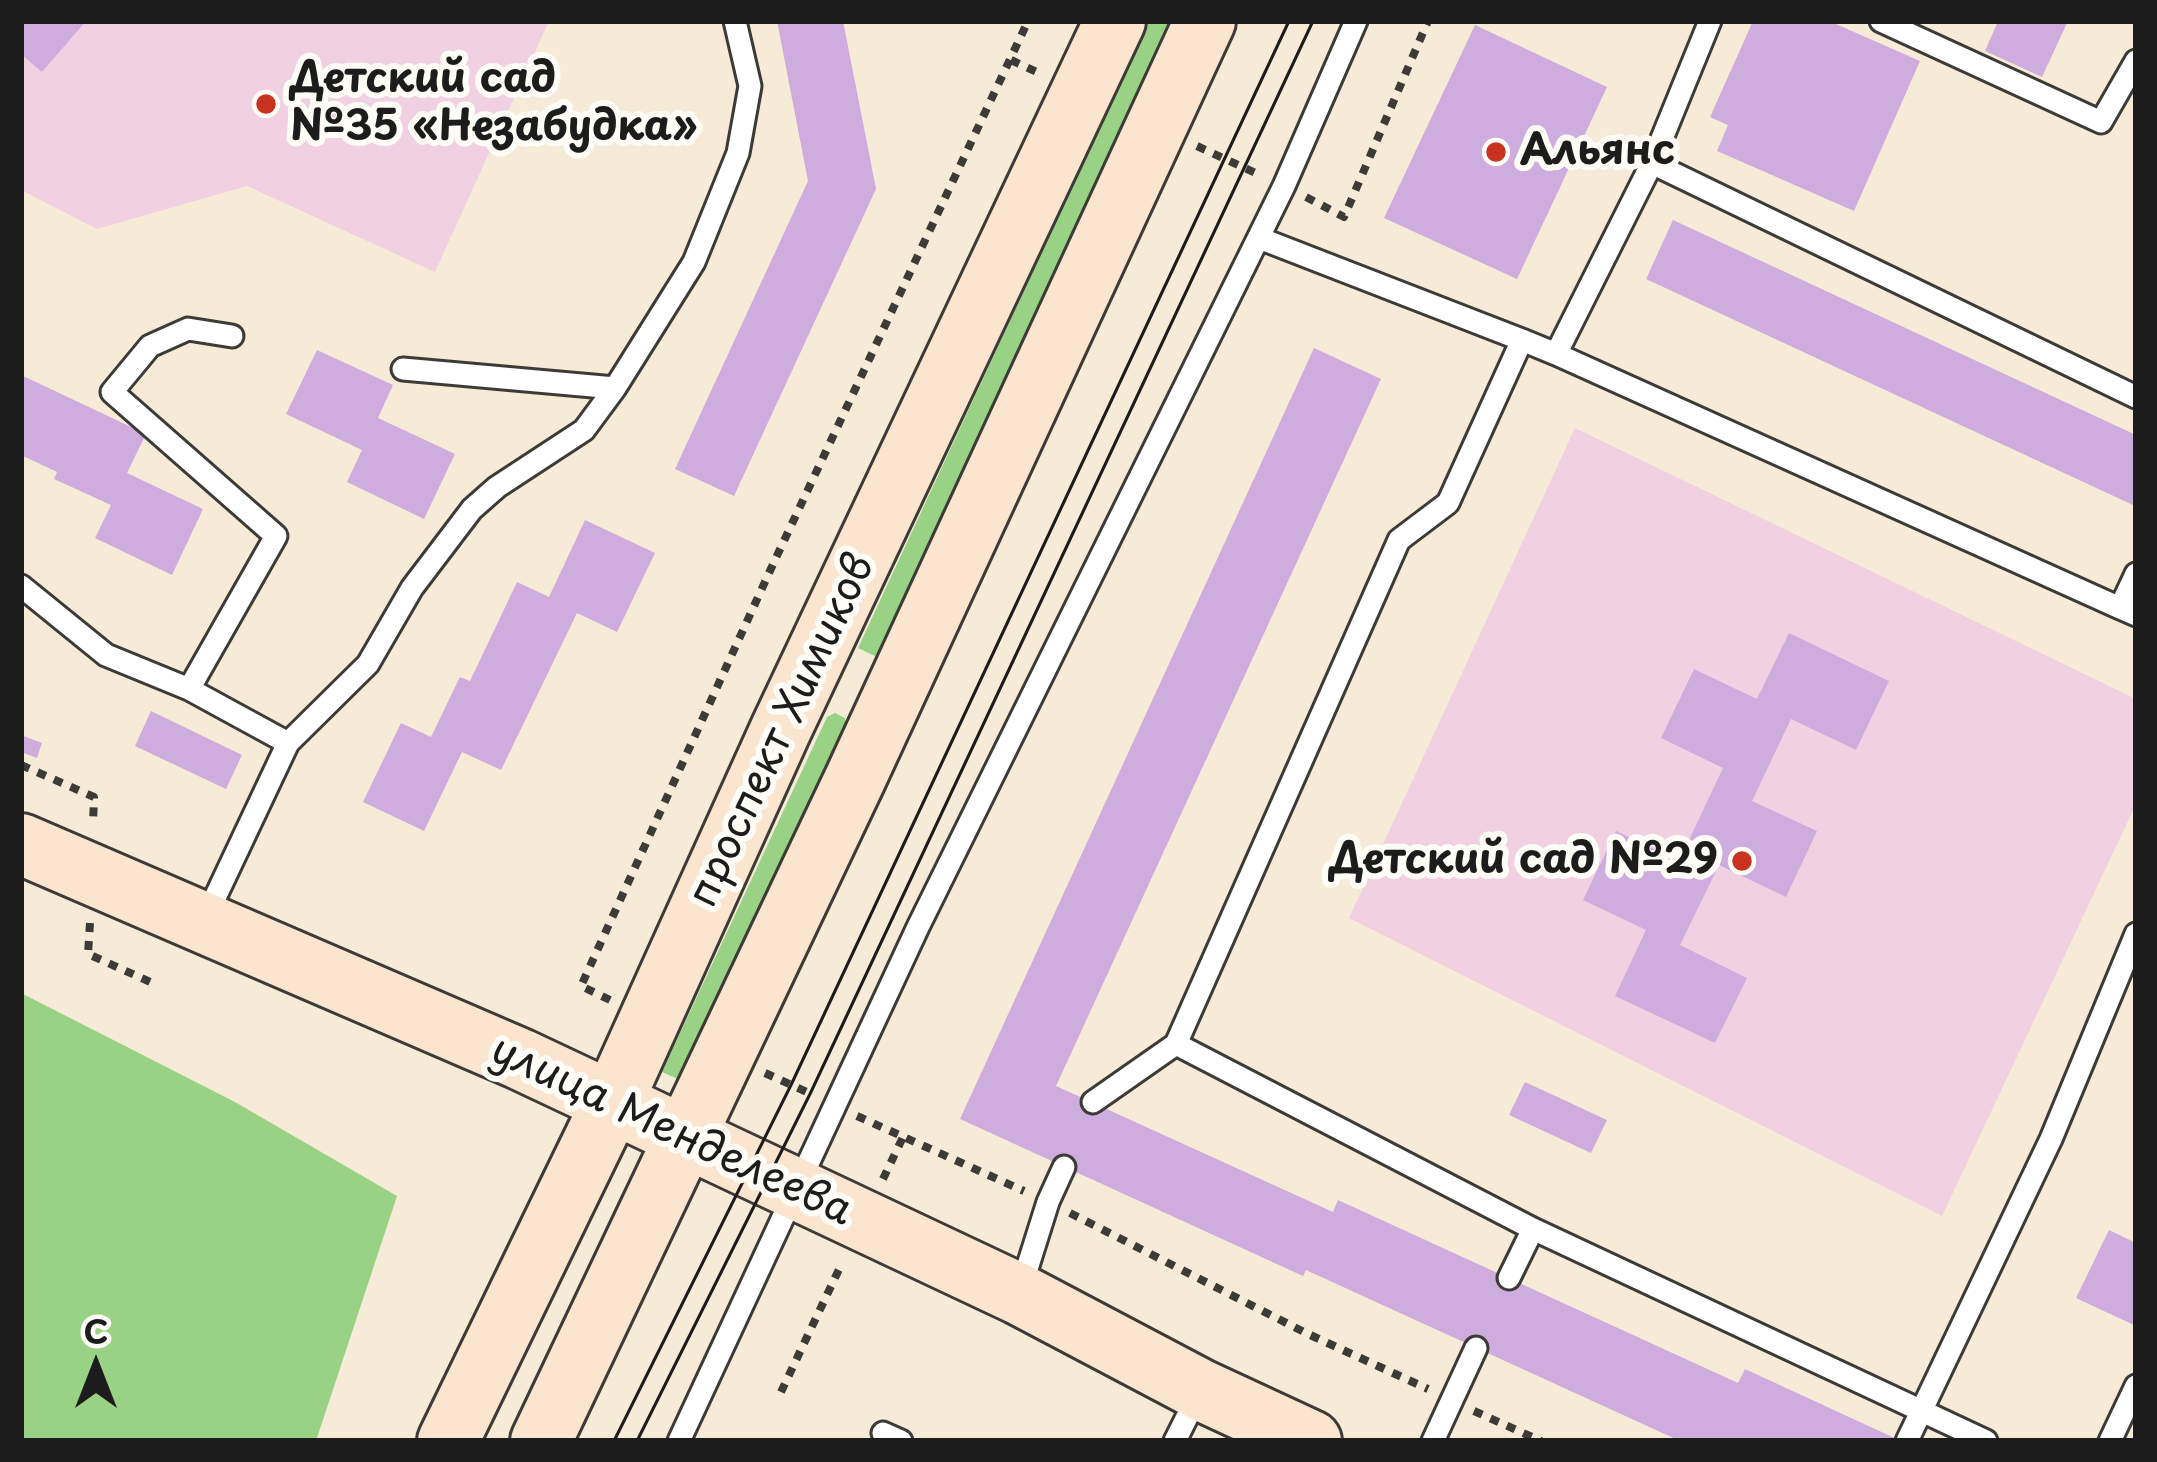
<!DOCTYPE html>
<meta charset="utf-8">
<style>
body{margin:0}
#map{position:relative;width:2157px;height:1462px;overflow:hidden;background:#f5ebd7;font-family:"Playpen Sans",sans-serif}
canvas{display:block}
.frame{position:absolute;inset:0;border:24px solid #1c1c1c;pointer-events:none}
.north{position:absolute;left:36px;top:1306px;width:120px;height:120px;-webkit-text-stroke:9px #fdfcf7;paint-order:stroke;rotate:0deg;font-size:33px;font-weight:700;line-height:48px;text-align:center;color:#1c1c1c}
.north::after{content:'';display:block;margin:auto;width:42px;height:54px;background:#1c1c1c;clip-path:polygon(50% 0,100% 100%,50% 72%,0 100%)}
</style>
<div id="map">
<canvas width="2157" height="1462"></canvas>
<div class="frame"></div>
<div class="north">С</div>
</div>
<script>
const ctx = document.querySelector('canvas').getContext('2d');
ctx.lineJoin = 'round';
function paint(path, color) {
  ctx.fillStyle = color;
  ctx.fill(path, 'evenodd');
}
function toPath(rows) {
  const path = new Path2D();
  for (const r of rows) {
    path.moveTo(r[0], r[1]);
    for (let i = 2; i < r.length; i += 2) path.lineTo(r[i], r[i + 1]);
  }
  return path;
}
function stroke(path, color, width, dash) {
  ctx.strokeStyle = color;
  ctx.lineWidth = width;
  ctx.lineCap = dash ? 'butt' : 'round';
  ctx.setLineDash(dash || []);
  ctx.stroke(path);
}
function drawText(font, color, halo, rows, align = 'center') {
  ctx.font = font + ' "Playpen Sans",sans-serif';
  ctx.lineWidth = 12;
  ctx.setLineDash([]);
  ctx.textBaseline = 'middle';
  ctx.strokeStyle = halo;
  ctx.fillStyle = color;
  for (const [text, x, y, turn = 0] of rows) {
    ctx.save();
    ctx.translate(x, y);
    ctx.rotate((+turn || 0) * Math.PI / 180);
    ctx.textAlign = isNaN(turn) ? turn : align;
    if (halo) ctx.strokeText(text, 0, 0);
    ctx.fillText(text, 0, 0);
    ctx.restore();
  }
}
paint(toPath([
 [21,21,549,21,435,272,247,186,97,229,21,190],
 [1575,428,2136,699,2136,804,1942,1216,1349,918]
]), '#f1d0e2');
paint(toPath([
 [1149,21,1170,21,877,657,858,648],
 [835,713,845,718,846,727,682,1081,662,1072,827,717],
 [21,993,235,1102,397,1196,316,1441,21,1441]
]), '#9ad285');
paint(toPath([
 [21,21,86,21,42,72,21,54],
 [777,21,843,21,876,189,734,496,675,469,808,181],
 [1753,21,1829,21,1920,61,1854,211,1717,151,1728,125,1710,117],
 [1998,21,2068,21,2042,77,1985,51],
 [1475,25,1607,87,1517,279,1384,218],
 [1673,220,2136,435,2133,505,1646,279],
 [1314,348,1381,379,1056,1086,1333,1212,1338,1200,1738,1383,1745,1369,1901,1441,1680,1441,1306,1270,1303,1276,960,1119],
 [317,350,393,385,378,418,455,454,424,519,347,482,362,450,286,414],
 [21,375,146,434,127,473,203,509,172,575,95,538,111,505,54,479,57,472,21,455],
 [585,520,655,553,617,632,577,613,501,770,462,752,424,831,363,802,401,723,431,737,460,677,470,681,517,582,549,597],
 [1789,633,1889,681,1856,750,1791,719,1752,801,1817,831,1786,897,1719,865,1680,945,1747,978,1715,1043,1615,996,1646,930,1583,900,1616,831,1679,861,1723,768,1661,738,1694,669,1757,699],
 [151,711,242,755,226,789,135,746],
 [21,735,42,743,37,758,21,752],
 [1525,1082,1607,1120,1591,1153,1509,1115],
 [2109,1230,2136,1243,2136,1326,2076,1298]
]), '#cfacde');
const lane = toPath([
 [1881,21,2101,122,2136,61],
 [1652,163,2136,397],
 [1522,340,1556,354,1652,163,1710,21],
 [1556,354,2120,608],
 [403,369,615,388,694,262,738,153,750,86,735,21],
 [2136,574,2120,608,2136,615],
 [21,586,106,655,189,689,288,743,204,921],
 [189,689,276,536,112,392,150,346,188,329,232,336],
 [288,743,368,664,412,588,472,509,497,487,584,430,615,388],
 [1176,1044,1399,540,1448,503,1522,340,1259,238],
 [1093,1102,1176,1044,1533,1229,1986,1441],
 [1509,1278,1533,1229],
 [1020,1291,1048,1202,1064,1167],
 [883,1433,901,1441],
 [679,1441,918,927,1284,186,1356,21],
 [1175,1441,1198,1395],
 [1433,1441,1476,1348],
 [1907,1441,2051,1139,2136,934],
 [2110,1441,2136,1386]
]);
const secondary = toPath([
 [21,844,520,1059,1019,1294,1201,1390,1311,1441],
 [448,1441,612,1103,781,729,1115,21],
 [541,1441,855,779,1205,21]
]);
stroke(lane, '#3d3b38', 27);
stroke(secondary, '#3d3b38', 66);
stroke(toPath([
 [1011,60,1037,72],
 [1197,146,1260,175],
 [1306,197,1344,217,1428,21],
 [21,765,94,797,93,824],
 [90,923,88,954,157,985],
 [610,1000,581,986,774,562,1028,21],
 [765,1073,811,1094],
 [857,1116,1024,1191],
 [883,1179,903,1137],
 [1070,1213,1308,1334,1428,1389],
 [781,1392,842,1263],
 [1474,1411,1541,1441]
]), '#3d3b38', 8, [9, 9]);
stroke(lane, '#fff', 21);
stroke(secondary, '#fce5cf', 60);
stroke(toPath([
 [614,1441,791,1085,1289,21],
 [637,1441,810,1094,1313,21]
]), '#1c1c1c', 3);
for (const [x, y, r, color] of [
 [266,104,12,"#c8321e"],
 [1496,152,12,"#c8321e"],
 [1742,861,12,"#c8321e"]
]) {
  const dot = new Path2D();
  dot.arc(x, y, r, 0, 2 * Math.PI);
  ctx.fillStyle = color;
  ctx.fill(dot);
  stroke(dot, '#fdfcf7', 4.5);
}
drawText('bold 42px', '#1c1c1c', '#fdfcf7', [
 ["Детский сад",290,80],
 ["№35 «Незабудка»",290,128],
 ["Альянс",1520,152],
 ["Детский сад №29",1718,861,"right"]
], 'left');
drawText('42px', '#1c1c1c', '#fdfcf7', [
 ["проспект Химиков",783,731,-65],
 ["улица Менделеева",671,1132,25]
]);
</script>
